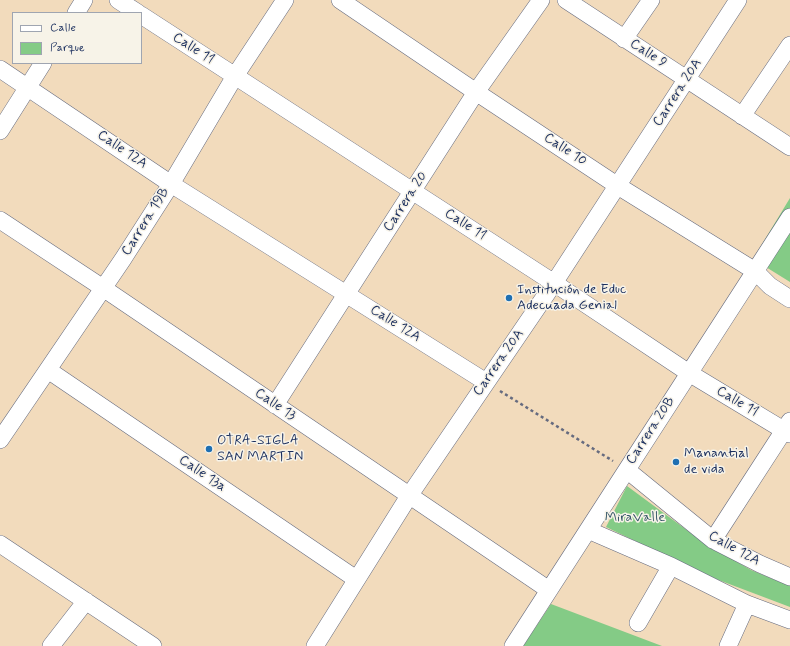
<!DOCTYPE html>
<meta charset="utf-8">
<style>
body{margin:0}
#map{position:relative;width:790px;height:646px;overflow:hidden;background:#f2dbbc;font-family:Mynerve,sans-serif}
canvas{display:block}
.legend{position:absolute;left:12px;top:12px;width:130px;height:52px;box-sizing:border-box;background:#f7f3e8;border:1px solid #9fa5b1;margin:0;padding:5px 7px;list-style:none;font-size:12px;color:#1b2f5e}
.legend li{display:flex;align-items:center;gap:8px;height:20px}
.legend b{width:20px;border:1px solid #9fa5b1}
</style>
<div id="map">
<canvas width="790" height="646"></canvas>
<ul class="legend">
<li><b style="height:5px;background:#fff"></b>Calle</li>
<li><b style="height:11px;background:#84cb86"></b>Parque</li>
</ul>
</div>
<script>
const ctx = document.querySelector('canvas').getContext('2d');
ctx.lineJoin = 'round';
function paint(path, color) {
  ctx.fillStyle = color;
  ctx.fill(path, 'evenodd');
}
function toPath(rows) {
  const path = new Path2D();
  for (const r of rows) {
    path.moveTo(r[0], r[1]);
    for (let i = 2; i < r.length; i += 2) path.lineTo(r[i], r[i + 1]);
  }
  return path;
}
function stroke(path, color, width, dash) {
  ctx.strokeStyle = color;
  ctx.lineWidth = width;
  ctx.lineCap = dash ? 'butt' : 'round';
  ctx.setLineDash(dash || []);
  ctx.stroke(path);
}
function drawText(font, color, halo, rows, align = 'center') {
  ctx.font = font + ' Mynerve,sans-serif';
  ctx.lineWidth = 3;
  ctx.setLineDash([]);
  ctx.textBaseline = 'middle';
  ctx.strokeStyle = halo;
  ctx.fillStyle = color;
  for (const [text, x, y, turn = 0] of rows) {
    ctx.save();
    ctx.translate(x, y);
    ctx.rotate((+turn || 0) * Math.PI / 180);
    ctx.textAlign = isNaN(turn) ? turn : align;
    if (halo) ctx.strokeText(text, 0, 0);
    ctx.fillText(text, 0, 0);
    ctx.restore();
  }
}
paint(toPath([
 [790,198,790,282,753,259],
 [627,486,703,542,751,570,790,586,790,607,708,576,606,527],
 [551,604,662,646,523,646]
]), '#84cb86');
const street = toPath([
 [118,0,138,13],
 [340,0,476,92,618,186,755,271,770,286,790,299],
 [566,0,790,147],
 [76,13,84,0],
 [141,15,554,283,689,373,790,434],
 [624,39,651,0],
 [0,69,171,184,486,382],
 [742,116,790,45],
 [0,131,43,63],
 [0,220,103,288,549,590],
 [48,370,356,579],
 [275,405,476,92,541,0],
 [0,440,123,259,171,184,235,76,285,0],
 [627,470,713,540,760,564,790,577],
 [588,530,671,566,747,604,790,620],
 [713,540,790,421],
 [0,544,153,646],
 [638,623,671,566],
 [51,646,86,601],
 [315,646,409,496,554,283,738,0],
 [513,646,790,217],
 [728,646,747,604]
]);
stroke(street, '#666b7f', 18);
stroke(toPath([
 [500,391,613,461]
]), '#666b7f', 2.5, [3, 3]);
stroke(street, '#fff', 17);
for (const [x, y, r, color] of [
 [509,298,4,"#1f6fb2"],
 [209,449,4,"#1f6fb2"],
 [676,462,4,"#1f6fb2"]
]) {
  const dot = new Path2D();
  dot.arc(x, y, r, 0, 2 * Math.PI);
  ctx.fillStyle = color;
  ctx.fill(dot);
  stroke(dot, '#f7f3e8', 1.5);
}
drawText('14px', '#1b2f5e', '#f7f3e8', [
 ["Calle 11",193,49,33],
 ["Calle 9",648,54,33],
 ["Carrera 20A",678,93,-57],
 ["Calle 12A",122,150,34],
 ["Calle 10",565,150,33],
 ["Carrera 20",406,202,-57],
 ["Carrera 19B",146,222,-58],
 ["Calle 11",465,225,33],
 ["Calle 12A",395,324,32],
 ["Carrera 20A",499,363,-55],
 ["Calle 11",737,402,31],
 ["Calle 13",275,405,34],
 ["Carrera 20B",651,431,-57],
 ["Calle 13a",202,474,34],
 ["Calle 12A",734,549,29]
]);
drawText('14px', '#1b2f5e', '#f7f3e8', [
 ["Institución de Educ",517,290],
 ["Adecuada Genial",517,306],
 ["OTRA-SIGLA",217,441],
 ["SAN MARTIN",217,457],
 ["Manantial",684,454],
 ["de vida",684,470]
], 'left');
drawText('14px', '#355668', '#f7f3e8', [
 ["MiraValle",635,518]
]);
</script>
